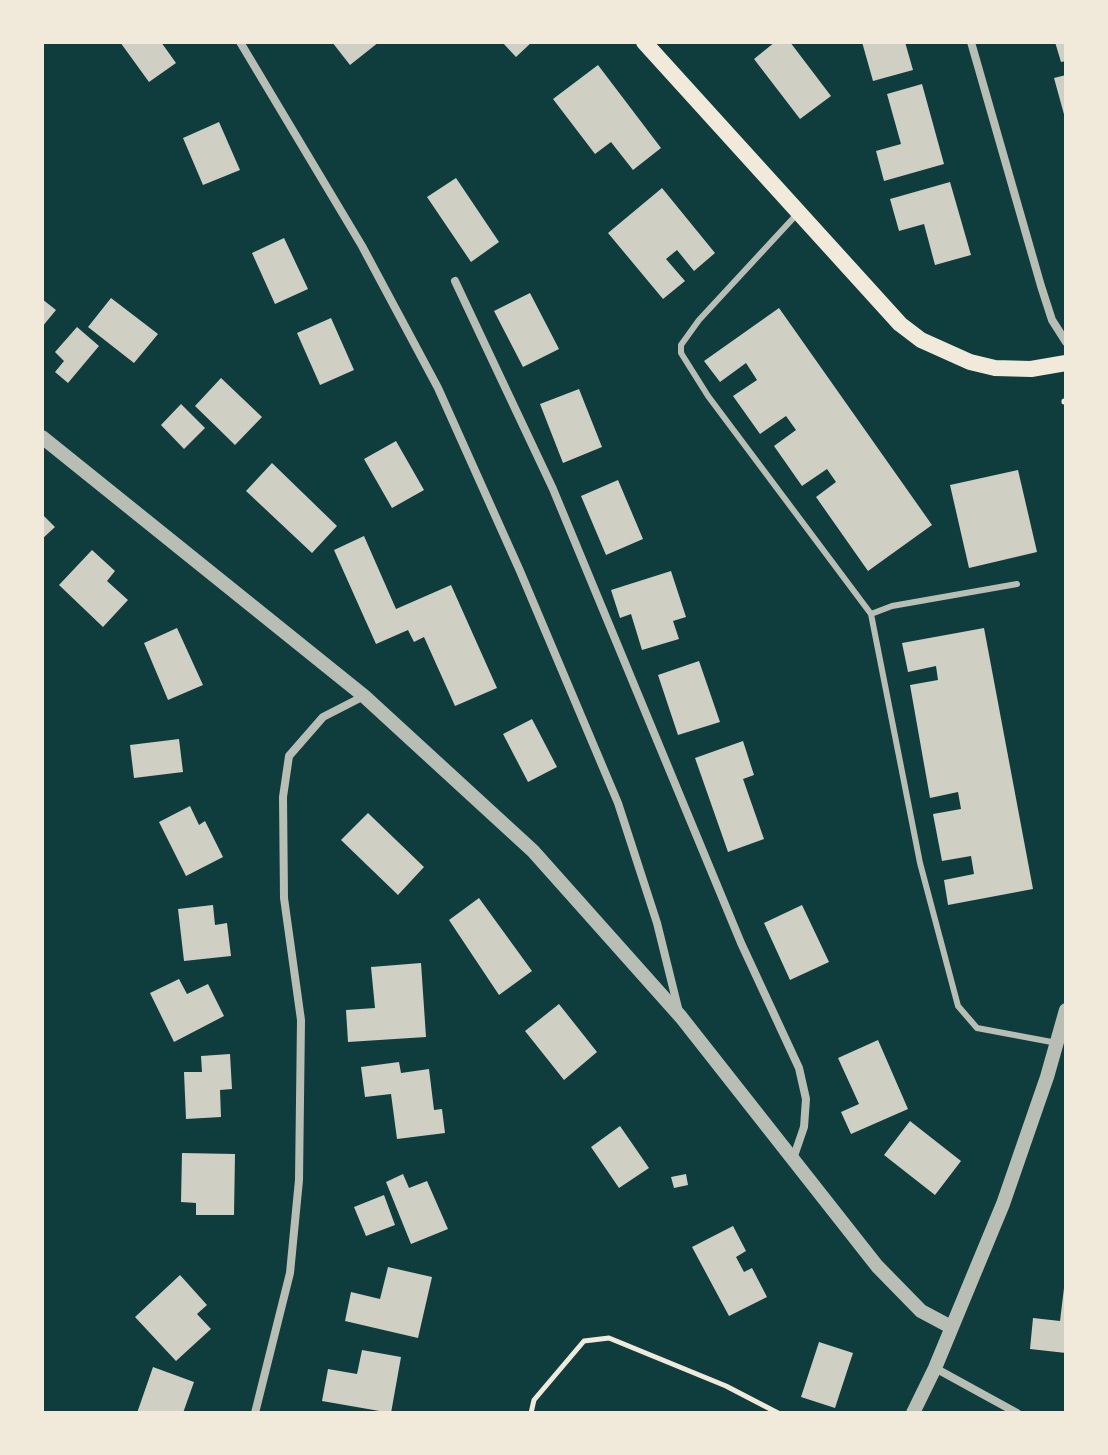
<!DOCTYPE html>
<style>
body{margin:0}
#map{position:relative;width:1108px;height:1455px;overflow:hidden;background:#0f3d3e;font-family:"IBM Plex Sans",sans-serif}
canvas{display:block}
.frame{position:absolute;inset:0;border:44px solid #f1e9da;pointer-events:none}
</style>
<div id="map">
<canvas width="1108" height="1455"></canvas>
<div class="frame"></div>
</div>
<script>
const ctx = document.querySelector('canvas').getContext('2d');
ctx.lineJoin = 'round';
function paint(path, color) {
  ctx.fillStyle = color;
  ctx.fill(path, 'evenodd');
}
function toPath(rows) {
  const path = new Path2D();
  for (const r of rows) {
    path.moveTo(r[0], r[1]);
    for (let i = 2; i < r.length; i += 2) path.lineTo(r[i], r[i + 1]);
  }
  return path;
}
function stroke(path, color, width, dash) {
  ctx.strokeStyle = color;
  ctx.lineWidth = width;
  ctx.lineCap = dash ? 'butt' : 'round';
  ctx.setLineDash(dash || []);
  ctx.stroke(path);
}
paint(toPath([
 [120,42,161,42,176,63,149,82],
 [332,42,379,42,350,65],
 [502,42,532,42,516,57],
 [775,42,790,42,831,96,800,119,754,59],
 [862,42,905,42,913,70,873,81],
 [1055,42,1066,42,1066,61,1061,62],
 [598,65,661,148,633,170,611,142,595,154,553,99],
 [1066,75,1066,118,1065,118,1054,78],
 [922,84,944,164,884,181,876,151,901,144,887,94],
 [219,122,240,170,203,185,183,138],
 [456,178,499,242,471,262,427,197],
 [950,182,971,255,935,265,924,224,899,231,890,199],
 [662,188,715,253,694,271,677,250,666,259,685,281,663,299,608,233],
 [284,238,308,289,275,304,252,253],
 [530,293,559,349,523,367,494,311],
 [111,298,158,334,134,363,88,327],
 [42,299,56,310,42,327],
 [779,308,932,525,868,571,816,497,836,482,827,469,802,486,774,446,796,430,786,416,760,434,733,396,757,380,746,363,720,382,704,361],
 [331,318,354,370,320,385,297,333],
 [77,327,99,346,68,383,55,372,64,361,55,352],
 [221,378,262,417,235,445,195,406],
 [579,389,602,447,563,463,540,404],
 [181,404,205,428,184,449,161,425],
 [396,441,424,490,392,508,364,459],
 [272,463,337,526,312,553,246,491],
 [1018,470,1037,552,969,568,950,485],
 [618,480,643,539,606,555,581,496],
 [42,514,55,527,42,539],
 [364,536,396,609,451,585,497,688,455,706,424,637,414,642,408,630,376,644,334,550],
 [92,550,115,571,107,581,128,600,103,627,59,585],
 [671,571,686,617,673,621,679,639,642,650,631,614,620,618,611,590],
 [177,628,203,685,168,700,144,643],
 [984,628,1033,889,948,905,944,880,974,874,971,856,942,861,933,814,961,809,958,792,930,798,910,685,938,680,936,666,908,672,902,643],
 [699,661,720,722,678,735,658,675],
 [532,719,557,767,528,782,503,734],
 [179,739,183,772,134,778,130,745],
 [743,741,754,775,743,779,764,839,728,852,695,758],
 [190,806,199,825,205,821,223,857,186,876,159,822],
 [368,813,424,867,398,895,341,840],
 [479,898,532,971,499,995,449,920],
 [213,905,215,925,227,923,231,956,184,961,178,909],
 [802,905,829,962,790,980,764,923],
 [421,963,426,1037,348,1042,346,1010,375,1008,371,967],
 [179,979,187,994,208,984,224,1016,174,1042,150,993],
 [559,1004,597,1052,564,1080,525,1031],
 [878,1040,908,1109,851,1134,841,1112,859,1104,838,1058],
 [230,1054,232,1089,220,1090,221,1117,186,1119,184,1072,202,1072,201,1056],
 [399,1062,401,1073,429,1069,434,1110,442,1109,445,1133,397,1139,391,1094,365,1097,361,1067],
 [910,1121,961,1161,935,1195,884,1155],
 [620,1126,649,1168,619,1188,591,1147],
 [182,1153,235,1154,234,1215,196,1215,196,1203,181,1202],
 [403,1174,409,1188,427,1181,448,1229,411,1244,386,1182],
 [686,1174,688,1185,674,1188,671,1177],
 [384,1195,395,1225,366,1236,354,1207],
 [733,1226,746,1251,736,1257,744,1272,752,1268,767,1297,729,1316,692,1247],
 [388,1267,432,1277,418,1338,345,1321,351,1292,380,1299],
 [180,1275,207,1305,197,1314,211,1329,176,1361,135,1317],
 [1064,1288,1066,1288,1066,1353,1030,1349,1033,1318,1060,1321],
 [819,1342,853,1353,835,1408,801,1397],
 [362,1350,401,1357,391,1413,322,1401,328,1369,357,1374],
 [153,1367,194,1382,183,1413,137,1413]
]), '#cfcfc3');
stroke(toPath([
 [1064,401,1064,402],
 [531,1413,534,1400,584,1341,609,1338,726,1386,778,1413]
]), '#f1e9da', 5);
stroke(toPath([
 [798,213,699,320,681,345,681,353,708,396,871,614,920,863,958,1006,977,1028,1057,1043],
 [871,614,892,606,1017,584]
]), '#b8beb3', 6);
stroke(toPath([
 [240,42,362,246,438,388,520,571,618,803,657,923,679,1012],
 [971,42,1041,286,1052,320,1066,342],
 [455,281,553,489,741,943,799,1068,806,1099,804,1127,793,1159],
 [935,1368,1017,1413],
 [255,1413,290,1273,299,1180,301,1020,284,898,283,797,289,756,323,717,364,696]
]), '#b8beb3', 8);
stroke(toPath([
 [42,437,364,696,533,851,681,1017,877,1266,921,1311,951,1327],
 [913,1413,935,1368,1003,1204,1047,1077,1066,1010]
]), '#b8beb3', 14);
stroke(toPath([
 [644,42,900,324,921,340,970,362,995,368,1031,369,1066,363]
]), '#f1e9da', 16);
</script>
